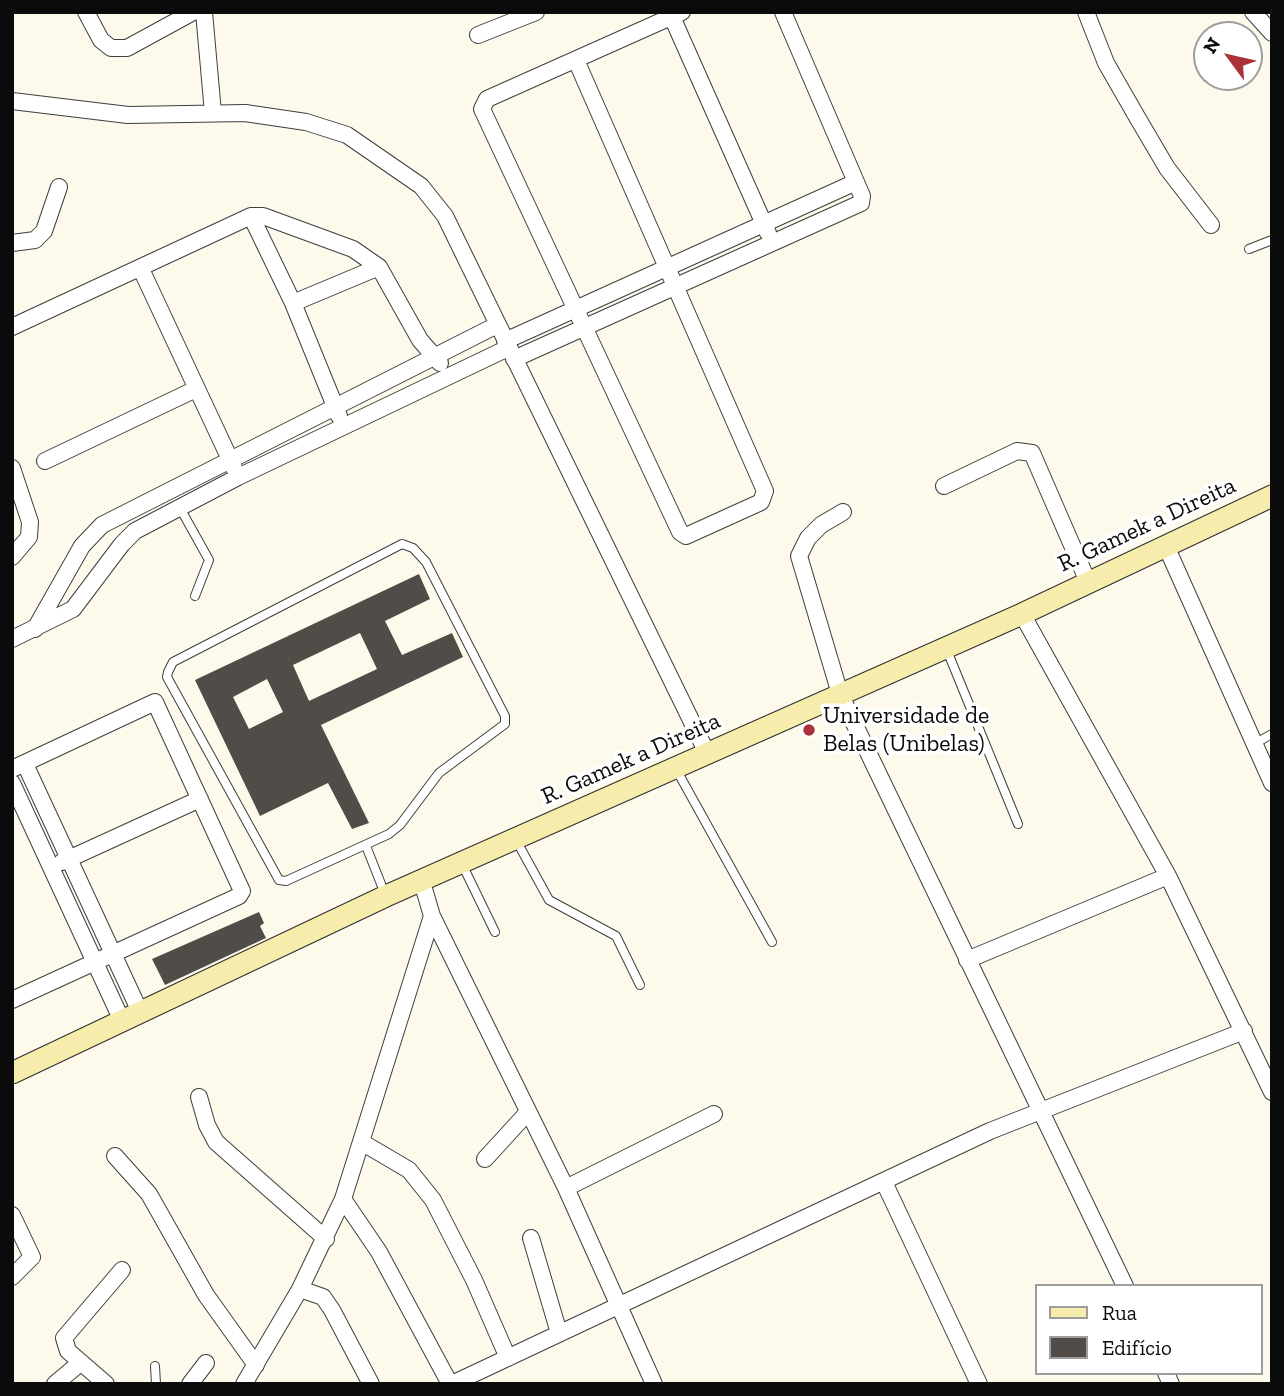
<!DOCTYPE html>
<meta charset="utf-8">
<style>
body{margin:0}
#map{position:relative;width:1284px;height:1396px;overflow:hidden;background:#fdf9eb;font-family:"Zilla Slab",serif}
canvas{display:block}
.frame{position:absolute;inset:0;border:14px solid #0b0b0b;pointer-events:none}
.legend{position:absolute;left:1035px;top:1284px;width:228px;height:91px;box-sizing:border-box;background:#fff;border:2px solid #9d9d9d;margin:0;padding:9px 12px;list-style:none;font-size:21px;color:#0b0b0b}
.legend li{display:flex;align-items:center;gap:14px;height:35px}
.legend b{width:35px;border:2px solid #9d9d9d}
.north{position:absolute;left:1193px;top:21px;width:70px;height:70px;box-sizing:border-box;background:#fff;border:2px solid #9d9d9d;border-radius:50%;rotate:303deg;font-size:19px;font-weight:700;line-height:28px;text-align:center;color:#0b0b0b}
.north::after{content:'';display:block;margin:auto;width:24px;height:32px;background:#ac323a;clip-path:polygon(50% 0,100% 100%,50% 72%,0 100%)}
</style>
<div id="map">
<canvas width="1284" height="1396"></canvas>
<div class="frame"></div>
<ul class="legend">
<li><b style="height:9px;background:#f6edad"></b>Rua</li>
<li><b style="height:19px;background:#524c49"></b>Edifício</li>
</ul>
<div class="north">N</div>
</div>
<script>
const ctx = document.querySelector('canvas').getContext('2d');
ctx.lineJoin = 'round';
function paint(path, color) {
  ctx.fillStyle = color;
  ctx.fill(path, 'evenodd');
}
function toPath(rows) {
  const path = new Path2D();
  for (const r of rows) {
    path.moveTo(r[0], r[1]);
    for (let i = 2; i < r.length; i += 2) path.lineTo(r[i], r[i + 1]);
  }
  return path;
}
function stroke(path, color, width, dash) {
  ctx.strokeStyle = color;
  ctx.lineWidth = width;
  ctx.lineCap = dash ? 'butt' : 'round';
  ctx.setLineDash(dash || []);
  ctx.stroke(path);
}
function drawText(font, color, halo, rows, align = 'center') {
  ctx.font = font + ' "Zilla Slab",serif';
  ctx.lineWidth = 7;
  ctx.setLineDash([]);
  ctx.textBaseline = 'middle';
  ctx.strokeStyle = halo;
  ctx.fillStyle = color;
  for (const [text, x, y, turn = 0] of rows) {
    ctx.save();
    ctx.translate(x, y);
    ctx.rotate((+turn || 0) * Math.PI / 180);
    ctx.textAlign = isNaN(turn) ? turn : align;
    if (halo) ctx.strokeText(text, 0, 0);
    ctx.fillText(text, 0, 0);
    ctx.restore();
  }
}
paint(toPath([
 [419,574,430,599,385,621,402,655,452,633,463,657,321,725,369,823,352,829,328,783,260,816,195,680],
 [360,633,377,669,309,701,293,665],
 [267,679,283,712,249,729,233,697],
 [259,912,264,923,260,926,266,938,165,985,152,959]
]), '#524c49');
const service = toPath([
 [1249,249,1272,240],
 [180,508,209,560,195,596],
 [402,544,413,548,426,562,505,716,505,724,439,773,400,825,389,834,286,881,279,880,167,677,168,672,173,662,402,544],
 [946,648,1018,824],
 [1254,744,1272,734],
 [676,769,772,942],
 [516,840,549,900,616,936,640,985],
 [366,846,385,894],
 [462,864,495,932],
 [155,1366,156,1384]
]);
const minor = toPath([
 [86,12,101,40,111,48,127,48,193,12],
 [204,12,213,113],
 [1086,12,1106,63,1137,117,1167,168,1211,225],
 [1253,12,1272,33],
 [672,17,768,233],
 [478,35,536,12],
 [576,60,765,491,761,502,686,536,680,532,482,109,487,99,682,12],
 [12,101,128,115,245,113,306,122,347,135,421,186,445,216,708,755],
 [251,216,293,303,339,416],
 [12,243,35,240,44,231,59,187],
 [141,269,234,468],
 [293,303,379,267],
 [12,327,251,216,263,216,353,249,379,267,420,340,440,363],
 [505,341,856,182],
 [514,359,861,203,862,196,783,12],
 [45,461,196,389],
 [12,468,30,522,29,537,12,557],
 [944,486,1017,451,1032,453,1088,582],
 [843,512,821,525,808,538,799,556,840,694,1125,1286],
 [1166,546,1272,783],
 [1022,614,1168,876,1272,1092],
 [35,629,82,546,102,525,497,325],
 [12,639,73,609,122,544,135,531,238,477,508,348],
 [25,764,141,1014],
 [12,769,155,702,242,891,239,896,12,1000],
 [12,783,123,1023],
 [62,862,200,799],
 [422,882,432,916,566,1188,654,1384],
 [967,960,1168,876],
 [199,1097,207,1125,216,1142,326,1239],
 [363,1143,409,1170,433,1200,474,1280,508,1358],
 [115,1156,149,1194,206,1295,256,1365],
 [485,1159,528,1112],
 [884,1182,979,1384],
 [566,1188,714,1114],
 [343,1199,379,1252,450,1384],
 [12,1215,32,1257,12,1277],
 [531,1238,559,1333],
 [300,1289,323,1297,332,1310,371,1384],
 [1166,1373,1171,1384],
 [55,1384,80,1363],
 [106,1384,68,1351,64,1338,122,1270],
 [190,1384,206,1363],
 [244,1384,300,1289,343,1199,432,916],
 [452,1384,990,1131,1244,1031]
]);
const secondary = toPath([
 [12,1073,386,896,1022,614,1272,496]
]);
stroke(service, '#3e3e3e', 10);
stroke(minor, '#3e3e3e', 18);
stroke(secondary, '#2d2d2d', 23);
stroke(service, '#fff', 8);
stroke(minor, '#fff', 16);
stroke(secondary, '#f6edad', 21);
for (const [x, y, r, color] of [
 [809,730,7,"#ac323a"]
]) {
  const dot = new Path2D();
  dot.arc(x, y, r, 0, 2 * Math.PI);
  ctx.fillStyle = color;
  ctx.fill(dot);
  stroke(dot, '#fff', 2.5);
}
drawText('24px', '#0b0b0b', '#fff', [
 ["R. Gamek a Direita",1147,525,-25],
 ["R. Gamek a Direita",631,759,-24]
]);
drawText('24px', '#0b0b0b', '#fff', [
 ["Universidade de",823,716],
 ["Belas (Unibelas)",823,744]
], 'left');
</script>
